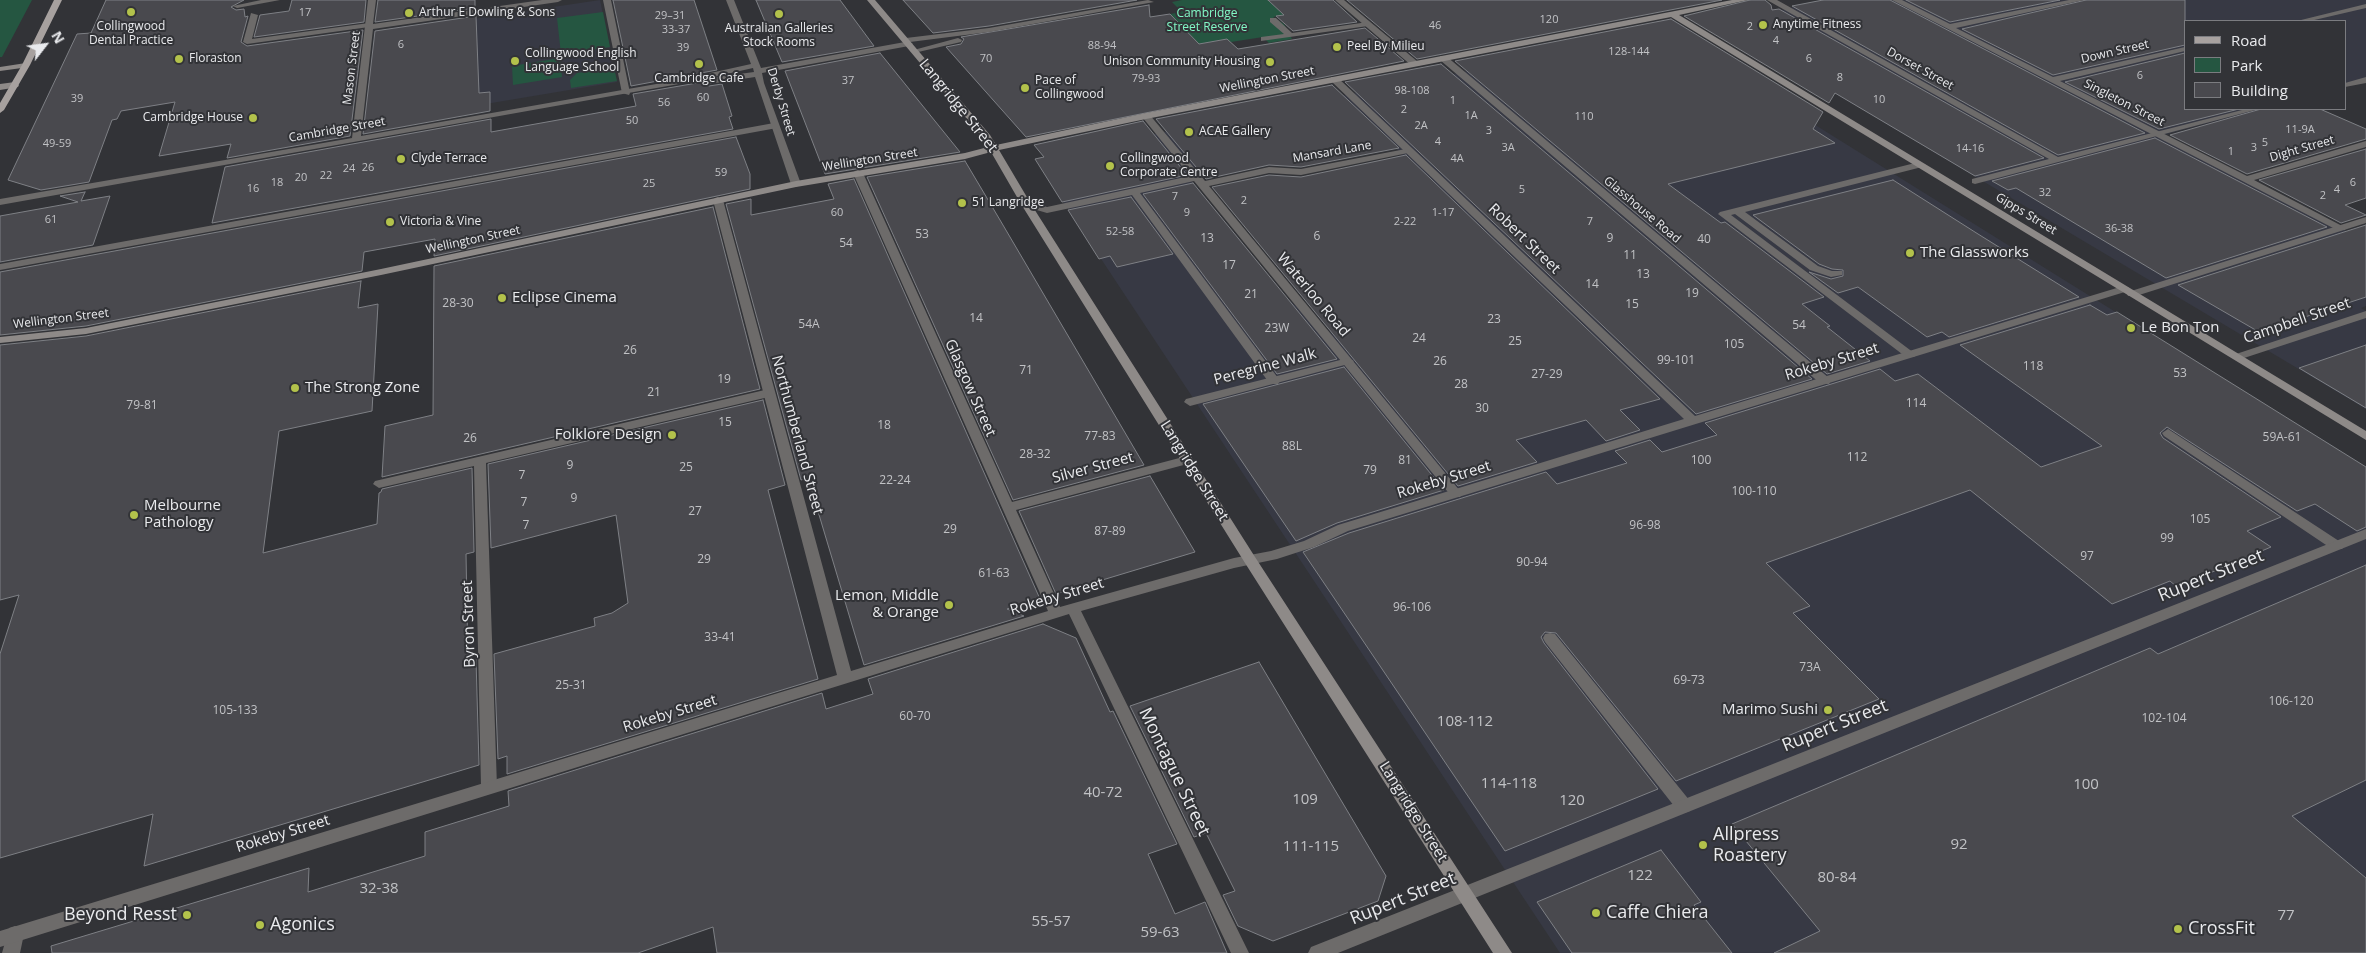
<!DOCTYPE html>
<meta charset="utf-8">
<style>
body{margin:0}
#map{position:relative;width:2366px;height:953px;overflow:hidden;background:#323337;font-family:"Open Sans",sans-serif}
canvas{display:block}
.legend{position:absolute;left:2184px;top:20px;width:162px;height:90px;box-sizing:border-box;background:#323337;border:1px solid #7b7c80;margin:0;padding:6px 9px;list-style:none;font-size:15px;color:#e9eaed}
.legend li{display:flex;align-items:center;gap:10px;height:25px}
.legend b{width:25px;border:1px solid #7b7c80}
.north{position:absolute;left:20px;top:20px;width:50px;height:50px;-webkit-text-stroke:4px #323337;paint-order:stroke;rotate:60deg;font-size:14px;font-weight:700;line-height:20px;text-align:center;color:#e9eaed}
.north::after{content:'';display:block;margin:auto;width:18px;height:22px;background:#e9eaed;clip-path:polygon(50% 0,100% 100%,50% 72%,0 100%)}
</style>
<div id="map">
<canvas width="2366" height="953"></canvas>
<ul class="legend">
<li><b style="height:6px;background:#a7a19f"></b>Road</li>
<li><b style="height:14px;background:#255641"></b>Park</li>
<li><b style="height:14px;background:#49494e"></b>Building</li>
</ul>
<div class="north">N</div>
</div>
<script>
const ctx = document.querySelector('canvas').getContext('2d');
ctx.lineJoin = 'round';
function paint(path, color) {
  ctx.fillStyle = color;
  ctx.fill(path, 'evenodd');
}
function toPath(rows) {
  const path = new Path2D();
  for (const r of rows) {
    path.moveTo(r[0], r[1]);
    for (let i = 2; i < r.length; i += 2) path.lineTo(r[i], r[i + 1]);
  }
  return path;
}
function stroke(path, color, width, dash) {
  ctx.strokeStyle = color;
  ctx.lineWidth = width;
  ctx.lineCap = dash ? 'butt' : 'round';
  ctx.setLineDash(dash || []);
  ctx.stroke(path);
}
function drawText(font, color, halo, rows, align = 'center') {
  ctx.font = font + ' "Open Sans",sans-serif';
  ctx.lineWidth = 4;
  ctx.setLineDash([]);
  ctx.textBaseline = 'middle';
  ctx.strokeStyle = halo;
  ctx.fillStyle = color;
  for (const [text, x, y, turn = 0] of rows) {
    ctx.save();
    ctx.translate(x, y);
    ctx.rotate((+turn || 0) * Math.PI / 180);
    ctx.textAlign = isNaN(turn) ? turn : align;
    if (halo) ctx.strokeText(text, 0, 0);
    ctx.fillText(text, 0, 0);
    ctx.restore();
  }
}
paint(toPath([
 [600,0,617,82,378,122,419,27],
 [1821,0,2366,0,2366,81,2345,87,2345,21,2185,21,2185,109,2261,109,2159,136,2366,241,2366,306,2361,308,2366,311,2366,409,1717,23,1782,10],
 [1666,32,2366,468,2366,953,1560,953,1035,159,1169,131,1270,162,1190,179,1286,298,1345,344,1537,286,1399,156,1403,155,1341,96]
]), '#373944');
paint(toPath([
 [0,0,32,0,2,57,0,57],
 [1182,0,1268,0,1284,15,1273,17,1284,24,1292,39,1269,43,1263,37,1231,42,1227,39,1199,44,1170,14,1182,12,1172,2],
 [603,12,610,47,561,54,557,18],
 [560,58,562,77,513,85,512,66],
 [614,68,617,81,571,88,570,80,577,73]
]), '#255641');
const building = toPath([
 [106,0,244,0,231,7,236,10,244,9,245,17,248,16,241,42,247,46,363,30,350,136,227,158,231,144,159,156,175,102,121,111,117,119,112,120,89,182,41,190,8,180,77,34,91,33,106,0],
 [292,0,366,0,364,22,254,37,260,15,289,11,292,0],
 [378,0,475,0,475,8,375,22,378,0],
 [613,0,694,0,717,70,631,86,613,0],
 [756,0,840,0,874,46,782,62,756,0],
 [903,0,1137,0,989,26,933,33,903,0],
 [1268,0,1333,0,1357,22,1293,31,1276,16,1284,15,1268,0],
 [1347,0,1722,0,1417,59,1347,0],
 [1750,0,1765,0,1771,5,1772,10,1779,9,2044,158,1975,176,1835,93,1829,103,1684,16,1750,0],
 [1823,0,1890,0,2145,133,2058,155,1792,6,1823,0],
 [1906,0,2060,0,1950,22,1906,0],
 [2086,0,2185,0,2185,45,2053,75,1962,29,2086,0],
 [1149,5,1150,17,1170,14,1199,44,1227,39,1238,49,1365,28,1404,61,1026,137,946,47,961,44,964,39,961,37,1149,5],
 [476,16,479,93,490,92,490,111,363,134,375,31,476,16],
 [1671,19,1823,112,1813,129,1835,143,1668,184,1721,223,1725,222,1824,297,1802,304,1830,326,1827,327,1870,361,1827,374,1455,61,1671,19],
 [880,53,960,152,825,174,785,71,880,53],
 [2185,53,2185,109,2239,109,2159,129,2065,82,2185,53],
 [1441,64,1812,379,1696,414,1345,82,1441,64],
 [703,82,709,86,722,84,732,116,729,117,733,129,212,223,225,167,491,119,491,132,636,106,633,94,703,82],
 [1332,85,1399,148,1301,167,1269,165,1206,179,1156,119,1332,85],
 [2261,109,2320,109,2366,129,2366,139,2247,174,2170,135,2261,109],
 [1143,121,1187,175,1062,202,1035,159,1044,157,1034,145,1143,121],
 [736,137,750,174,750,189,434,256,435,239,364,252,362,271,86,326,0,335,0,272,736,137],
 [2155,138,2327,227,2166,278,2016,188,2008,190,1992,181,2155,138],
 [2366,149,2366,198,2345,205,2366,215,2341,223,2259,180,2366,149],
 [1406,155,1660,399,1620,410,1640,430,1606,441,1586,420,1516,440,1537,462,1458,486,1212,187,1269,175,1301,177,1406,155],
 [965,161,1000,220,1144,465,1013,500,867,177,965,161],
 [854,179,1040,599,1007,609,1024,616,864,665,808,478,801,480,726,204,751,199,751,215,834,199,828,184,854,179],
 [1893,180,1978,234,2079,297,1949,337,1942,332,1927,337,1858,287,1838,293,1809,272,1831,279,1843,276,1843,270,1832,269,1819,264,1753,215,1893,180],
 [1193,183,1337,359,1277,374,1143,194,1193,183],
 [85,192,81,201,110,196,93,245,0,262,0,216,78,202,60,196,85,192],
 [1131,197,1173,254,1117,267,1110,256,1099,259,1068,210,1131,197],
 [713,207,760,389,382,477,385,426,433,415,434,266,713,207],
 [2366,225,2366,297,2259,332,2178,285,2366,225],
 [361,281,358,308,378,304,372,411,279,431,263,553,377,524,379,493,381,492,382,489,472,468,474,552,466,554,468,662,476,659,479,765,144,866,153,814,0,858,0,654,19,595,0,600,0,345,86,336,361,281],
 [2090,305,2107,315,2117,312,2366,467,2366,527,2357,531,2315,504,2297,511,2167,427,2160,433,2163,438,2281,517,2247,531,2271,547,2177,587,2170,581,2112,604,1970,490,1766,563,1810,606,1793,613,1879,699,1676,781,1556,633,1545,632,1541,637,1544,643,1658,789,1505,851,1303,552,1349,533,1546,472,1557,484,1627,463,1615,451,1650,440,1662,452,1717,435,1705,423,1880,369,1895,381,1918,374,2041,467,2102,446,1960,345,2090,305],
 [2366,345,2366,408,2299,368,2366,345],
 [1344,367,1444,490,1337,523,1296,541,1203,404,1344,367],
 [763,400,785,485,768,490,818,679,507,774,507,756,498,759,494,654,595,626,594,618,612,613,628,603,616,515,491,548,488,464,763,400],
 [1150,476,1195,552,1056,594,1019,511,1150,476],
 [2366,565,2366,780,2292,816,2366,878,2366,953,1774,953,1820,931,1732,824,2150,648,2158,654,2366,565],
 [1043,624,1076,638,1110,712,1113,711,1177,844,1148,854,1175,914,1205,902,1227,953,717,953,713,927,638,953,52,953,51,946,309,868,308,892,425,856,425,832,509,806,508,791,822,693,826,709,873,694,868,679,1043,624],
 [1259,662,1386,876,1378,901,1273,941,1238,926,1223,895,1235,891,1206,833,1194,837,1130,706,1259,662],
 [1661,850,1701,902,1694,905,1732,953,1572,953,1537,902,1661,850]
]);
paint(building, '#49494e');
stroke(building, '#7e8085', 1);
paint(toPath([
 [261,0,280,0,237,8,233,6,261,0],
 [603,0,611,0,630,93,629,95,622,93,603,0],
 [1767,0,1777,0,2058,157,2246,109,2259,109,1975,184,1972,183,1972,179,2049,159,1767,0],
 [251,13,258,15,252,39,369,23,373,25,369,27,247,44,243,42,251,13],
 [1270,18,1276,18,1292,33,1368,22,1372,24,1368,26,1261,41,1261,37,1284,34,1270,22,1270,18],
 [1440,56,1446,56,1829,378,1831,381,1829,384,1821,384,1440,60,1440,56],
 [2366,77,2366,83,2345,87,2345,83,2366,77],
 [1146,113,1149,114,1205,181,1269,167,1301,169,1411,148,1411,152,1408,153,1301,175,1269,173,1209,186,1460,491,1462,494,1460,497,1452,497,1194,181,1140,193,1278,378,1280,381,1278,384,1270,384,1132,195,1047,213,1023,206,1021,204,1026,201,1047,207,1190,176,1143,118,1142,116,1146,113],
 [774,123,777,124,777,128,0,270,0,264,774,123],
 [1919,162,1924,165,1922,167,1745,212,1818,266,1832,271,1842,271,1842,275,1831,277,1810,270,1735,214,1731,215,1914,353,1916,355,1914,357,1906,357,1718,214,1720,212,1919,162],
 [2366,217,2366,223,2136,296,2128,296,2127,294,2128,292,2366,217],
 [769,389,773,390,775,393,773,396,486,463,497,787,495,792,489,794,483,792,481,787,474,466,379,488,373,484,375,481,769,389],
 [2168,429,2342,543,2344,546,2342,549,2332,549,2164,436,2162,433,2168,429],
 [1550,633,1555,634,1690,801,1692,806,1690,811,1684,813,1678,811,1545,642,1543,638,1545,634,1550,633],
 [15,926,21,928,24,934,20,953,2,953,9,928,15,926]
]), '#6d6b6a');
paint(toPath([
 [368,0,376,0,373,24,542,0,562,0,558,2,373,29,361,136,679,80,751,64,726,0,734,0,761,68,905,42,902,40,906,38,989,28,1148,0,1154,2,989,32,910,42,913,44,909,46,762,73,764,83,801,184,796,187,791,184,755,77,709,84,705,81,707,79,0,205,0,199,352,138,368,0],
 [753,68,754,72,709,78,753,68],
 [1335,0,1344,0,1418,62,1418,66,1412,66,1335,0],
 [1892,0,1902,0,1950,24,2069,0,2084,0,1956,28,2053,77,2185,47,2185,51,2060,81,2247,176,2366,141,2366,147,2254,180,2346,228,2345,230,2337,230,1892,0],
 [2366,4,2366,8,2310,21,2297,21,2366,4],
 [958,38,962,40,961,42,914,53,910,51,958,38],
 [1331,77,1337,77,1695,416,2120,287,2128,287,2129,289,2128,291,1348,531,1314,547,1277,559,1234,568,1081,611,1249,953,1231,953,1069,614,0,947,0,931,837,675,713,200,715,198,718,197,723,200,851,671,1048,611,853,173,855,171,858,170,863,173,1012,502,1187,456,1193,460,1191,463,1016,510,1060,607,1234,558,1271,551,1304,541,1338,525,1684,419,1331,81,1331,77],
 [2366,311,2366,318,2241,359,2237,360,2231,357,2233,355,2366,311],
 [1348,358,1354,361,1352,363,1190,406,1184,402,1186,399,1348,358],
 [2366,529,2366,539,1338,953,1308,953,1311,947,2366,529]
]), '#6d6b6a');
paint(toPath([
 [867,0,875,0,990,135,996,145,1146,113,1732,0,1748,0,1679,15,2366,431,2366,440,1671,17,1146,119,999,150,1031,204,1255,557,1512,953,1493,953,1245,563,1021,204,991,152,965,159,796,187,381,275,86,334,0,343,0,337,86,328,381,269,796,181,965,153,988,147,983,138,867,0],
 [26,63,29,63,29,67,0,71,0,67,26,63],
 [15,82,19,85,18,87,0,90,0,84,15,82]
]), '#8e8a88');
paint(toPath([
 [54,0,62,0,30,65,4,110,0,113,0,103,22,65,54,0]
]), '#a7a19f');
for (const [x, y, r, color] of [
 [131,12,5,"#b3c24b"],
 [409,13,5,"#b3c24b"],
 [779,14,5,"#b3c24b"],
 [1763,25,5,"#b3c24b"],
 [1337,47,5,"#b3c24b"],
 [179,59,5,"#b3c24b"],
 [515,61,5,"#b3c24b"],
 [1270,62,5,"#b3c24b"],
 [699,64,5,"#b3c24b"],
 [1025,88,5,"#b3c24b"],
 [253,118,5,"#b3c24b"],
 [1189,132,5,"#b3c24b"],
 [401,159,5,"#b3c24b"],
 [1110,166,5,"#b3c24b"],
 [962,203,5,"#b3c24b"],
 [390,222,5,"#b3c24b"],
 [1910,253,5,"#b3c24b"],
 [502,298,5,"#b3c24b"],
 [2131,328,5,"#b3c24b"],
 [295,388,5,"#b3c24b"],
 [672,435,5,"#b3c24b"],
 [134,515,5,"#b3c24b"],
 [949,605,5,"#b3c24b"],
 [1828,710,5,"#b3c24b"],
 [1703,845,5,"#b3c24b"],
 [1596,913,5,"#b3c24b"],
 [187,915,5,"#b3c24b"],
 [260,925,5,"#b3c24b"],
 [2178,929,5,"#b3c24b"]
]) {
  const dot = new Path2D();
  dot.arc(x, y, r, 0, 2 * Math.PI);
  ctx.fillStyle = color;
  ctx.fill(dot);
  stroke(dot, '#323337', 2);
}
drawText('11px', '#c1c2c5', null, [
 ["17",305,13],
 ["29–31",670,16],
 ["120",1549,20],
 ["46",1435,26],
 ["2",1750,27],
 ["33-37",676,30],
 ["4",1776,41],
 ["6",401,45],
 ["88-94",1102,46],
 ["39",683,48],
 ["128-144",1629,52],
 ["70",986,59],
 ["6",1809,59],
 ["6",2140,76],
 ["8",1840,78],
 ["79-93",1146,79],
 ["37",848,81],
 ["98-108",1412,91],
 ["60",703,98],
 ["39",77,99],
 ["10",1879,100],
 ["1",1453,101],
 ["56",664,103],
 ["2",1404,110],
 ["1A",1471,116],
 ["110",1584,117],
 ["50",632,121],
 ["2A",1421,126],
 ["11-9A",2300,130],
 ["3",1489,131],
 ["4",1438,142],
 ["5",2265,143],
 ["49-59",57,144],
 ["3A",1508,148],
 ["3",2254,148],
 ["14-16",1970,149],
 ["1",2231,152],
 ["4A",1457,159],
 ["26",368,168],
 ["24",349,169],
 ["59",721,173],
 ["22",326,176],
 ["20",301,178],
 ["18",277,183],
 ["6",2353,183],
 ["25",649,184],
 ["16",253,189],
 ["5",1522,190],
 ["4",2337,190],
 ["32",2045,193],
 ["2",2323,196],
 ["7",1175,197],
 ["2",1244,201],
 ["60",837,213],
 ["9",1187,213],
 ["1-17",1443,213],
 ["61",51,220],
 ["2-22",1405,222],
 ["7",1590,222],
 ["36-38",2119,229],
 ["52-58",1120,232]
]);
drawText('12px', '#e9eaed', '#323337', [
 ["Arthur E Dowling & Sons",419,13],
 ["Anytime Fitness",1773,25],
 ["Collingwood",131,27,"center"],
 ["Dental Practice",131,41,"center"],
 ["Australian Galleries",779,29,"center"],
 ["Stock Rooms",779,43,"center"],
 ["Peel By Milieu",1347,47],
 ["Collingwood English",525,54],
 ["Language School",525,68],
 ["Floraston",189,59],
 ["Unison Community Housing",1260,62,"right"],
 ["Cambridge Cafe",699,79,"center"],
 ["Pace of",1035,81],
 ["Collingwood",1035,95],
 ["Cambridge House",243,118,"right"],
 ["ACAE Gallery",1199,132],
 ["Clyde Terrace",411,159],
 ["Collingwood",1120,159],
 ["Corporate Centre",1120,173],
 ["51 Langridge",972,203],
 ["Victoria & Vine",400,222]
], 'left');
drawText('12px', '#81f8c6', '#323337', [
 ["Cambridge",1207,14],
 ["Street Reserve",1207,28]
]);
drawText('12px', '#e9eaed', '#323337', [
 ["Down Street",2115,52,-13],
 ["Mason Street",352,68,-83],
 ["Dorset Street",1920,69,29],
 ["Wellington Street",1267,80,-11],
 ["Derby Street",781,102,73],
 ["Singleton Street",2124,103,27],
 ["Cambridge Street",337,130,-10],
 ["Dight Street",2302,149,-16],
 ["Mansard Lane",1332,152,-10],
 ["Wellington Street",870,160,-9],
 ["Glasshouse Road",1642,210,40],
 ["Gipps Street",2026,214,31],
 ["Wellington Street",473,240,-12],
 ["Wellington Street",61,319,-7]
]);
drawText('12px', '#c1c2c5', null, [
 ["53",922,235],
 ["6",1317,237],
 ["13",1207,239],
 ["9",1610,239],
 ["40",1704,240],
 ["54",846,244],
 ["11",1630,256],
 ["17",1229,266],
 ["13",1643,275],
 ["14",1592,285],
 ["19",1692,294],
 ["21",1251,295],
 ["28-30",458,304],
 ["15",1632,305],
 ["14",976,319],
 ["23",1494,320],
 ["54A",809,325],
 ["54",1799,326],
 ["23W",1277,329],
 ["24",1419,339],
 ["25",1515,342],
 ["105",1734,345],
 ["26",630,351],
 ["99-101",1676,361],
 ["26",1440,362],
 ["118",2033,367],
 ["71",1026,371],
 ["53",2180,374],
 ["27-29",1547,375],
 ["19",724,380],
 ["28",1461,385],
 ["21",654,393],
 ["114",1916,404],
 ["79-81",142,406],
 ["30",1482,409],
 ["15",725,423],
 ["18",884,426],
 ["77-83",1100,437],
 ["59A-61",2282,438],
 ["26",470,439],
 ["88L",1292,447],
 ["28-32",1035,455],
 ["112",1857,458],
 ["81",1405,461],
 ["100",1701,461],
 ["9",570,466],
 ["25",686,468],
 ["79",1370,471],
 ["7",522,476],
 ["22-24",895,481],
 ["100-110",1754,492],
 ["9",574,499],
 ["7",524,503],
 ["27",695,512],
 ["105",2200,520],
 ["7",526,526],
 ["96-98",1645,526],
 ["29",950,530],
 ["87-89",1110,532],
 ["99",2167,539],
 ["97",2087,557],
 ["29",704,560],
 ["90-94",1532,563],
 ["61-63",994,574],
 ["96-106",1412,608],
 ["33-41",720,638],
 ["73A",1810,668],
 ["69-73",1689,681],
 ["25-31",571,686],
 ["106-120",2291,702],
 ["105-133",235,711],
 ["60-70",915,717],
 ["102-104",2164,719]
]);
drawText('15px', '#e9eaed', '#323337', [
 ["Langridge Street",958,106,51],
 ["Robert Street",1524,239,44],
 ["Waterloo Road",1313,295,50],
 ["Campbell Street",2297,321,-19],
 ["Rokeby Street",1832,362,-17],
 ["Peregrine Walk",1265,367,-15],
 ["Glasgow Street",970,388,66],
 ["Northumberland Street",797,435,75],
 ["Silver Street",1093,468,-15],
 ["Langridge Street",1194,471,58],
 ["Rokeby Street",1444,480,-17],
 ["Rokeby Street",1057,597,-17],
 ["Byron Street",469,624,-92],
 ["Rokeby Street",670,714,-17],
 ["Langridge Street",1413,812,58],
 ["Rokeby Street",283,834,-17]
]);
drawText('15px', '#e9eaed', '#323337', [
 ["The Glassworks",1920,253],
 ["Eclipse Cinema",512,298],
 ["Le Bon Ton",2141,328],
 ["The Strong Zone",305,388],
 ["Folklore Design",662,435,"right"],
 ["Melbourne",144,506],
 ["Pathology",144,523],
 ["Lemon, Middle",939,596,"right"],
 ["& Orange",939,613,"right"],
 ["Marimo Sushi",1818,710,"right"]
], 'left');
drawText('15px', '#c1c2c5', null, [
 ["108-112",1465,722],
 ["114-118",1509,784],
 ["100",2086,785],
 ["40-72",1103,793],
 ["109",1305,800],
 ["120",1572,801],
 ["92",1959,845],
 ["111-115",1311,847],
 ["122",1640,876],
 ["80-84",1837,878],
 ["32-38",379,889],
 ["77",2286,916],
 ["55-57",1051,922],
 ["59-63",1160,933]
]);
drawText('18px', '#e9eaed', '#323337', [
 ["Rupert Street",2211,576,-22],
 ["Rupert Street",1835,726,-22],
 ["Montague Street",1174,772,64],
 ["Rupert Street",1403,899,-22]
]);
drawText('18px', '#e9eaed', '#323337', [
 ["Allpress",1713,835],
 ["Roastery",1713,856],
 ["Caffe Chiera",1606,913],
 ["Beyond Resst",177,915,"right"],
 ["Agonics",270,925],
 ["CrossFit",2188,929]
], 'left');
</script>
